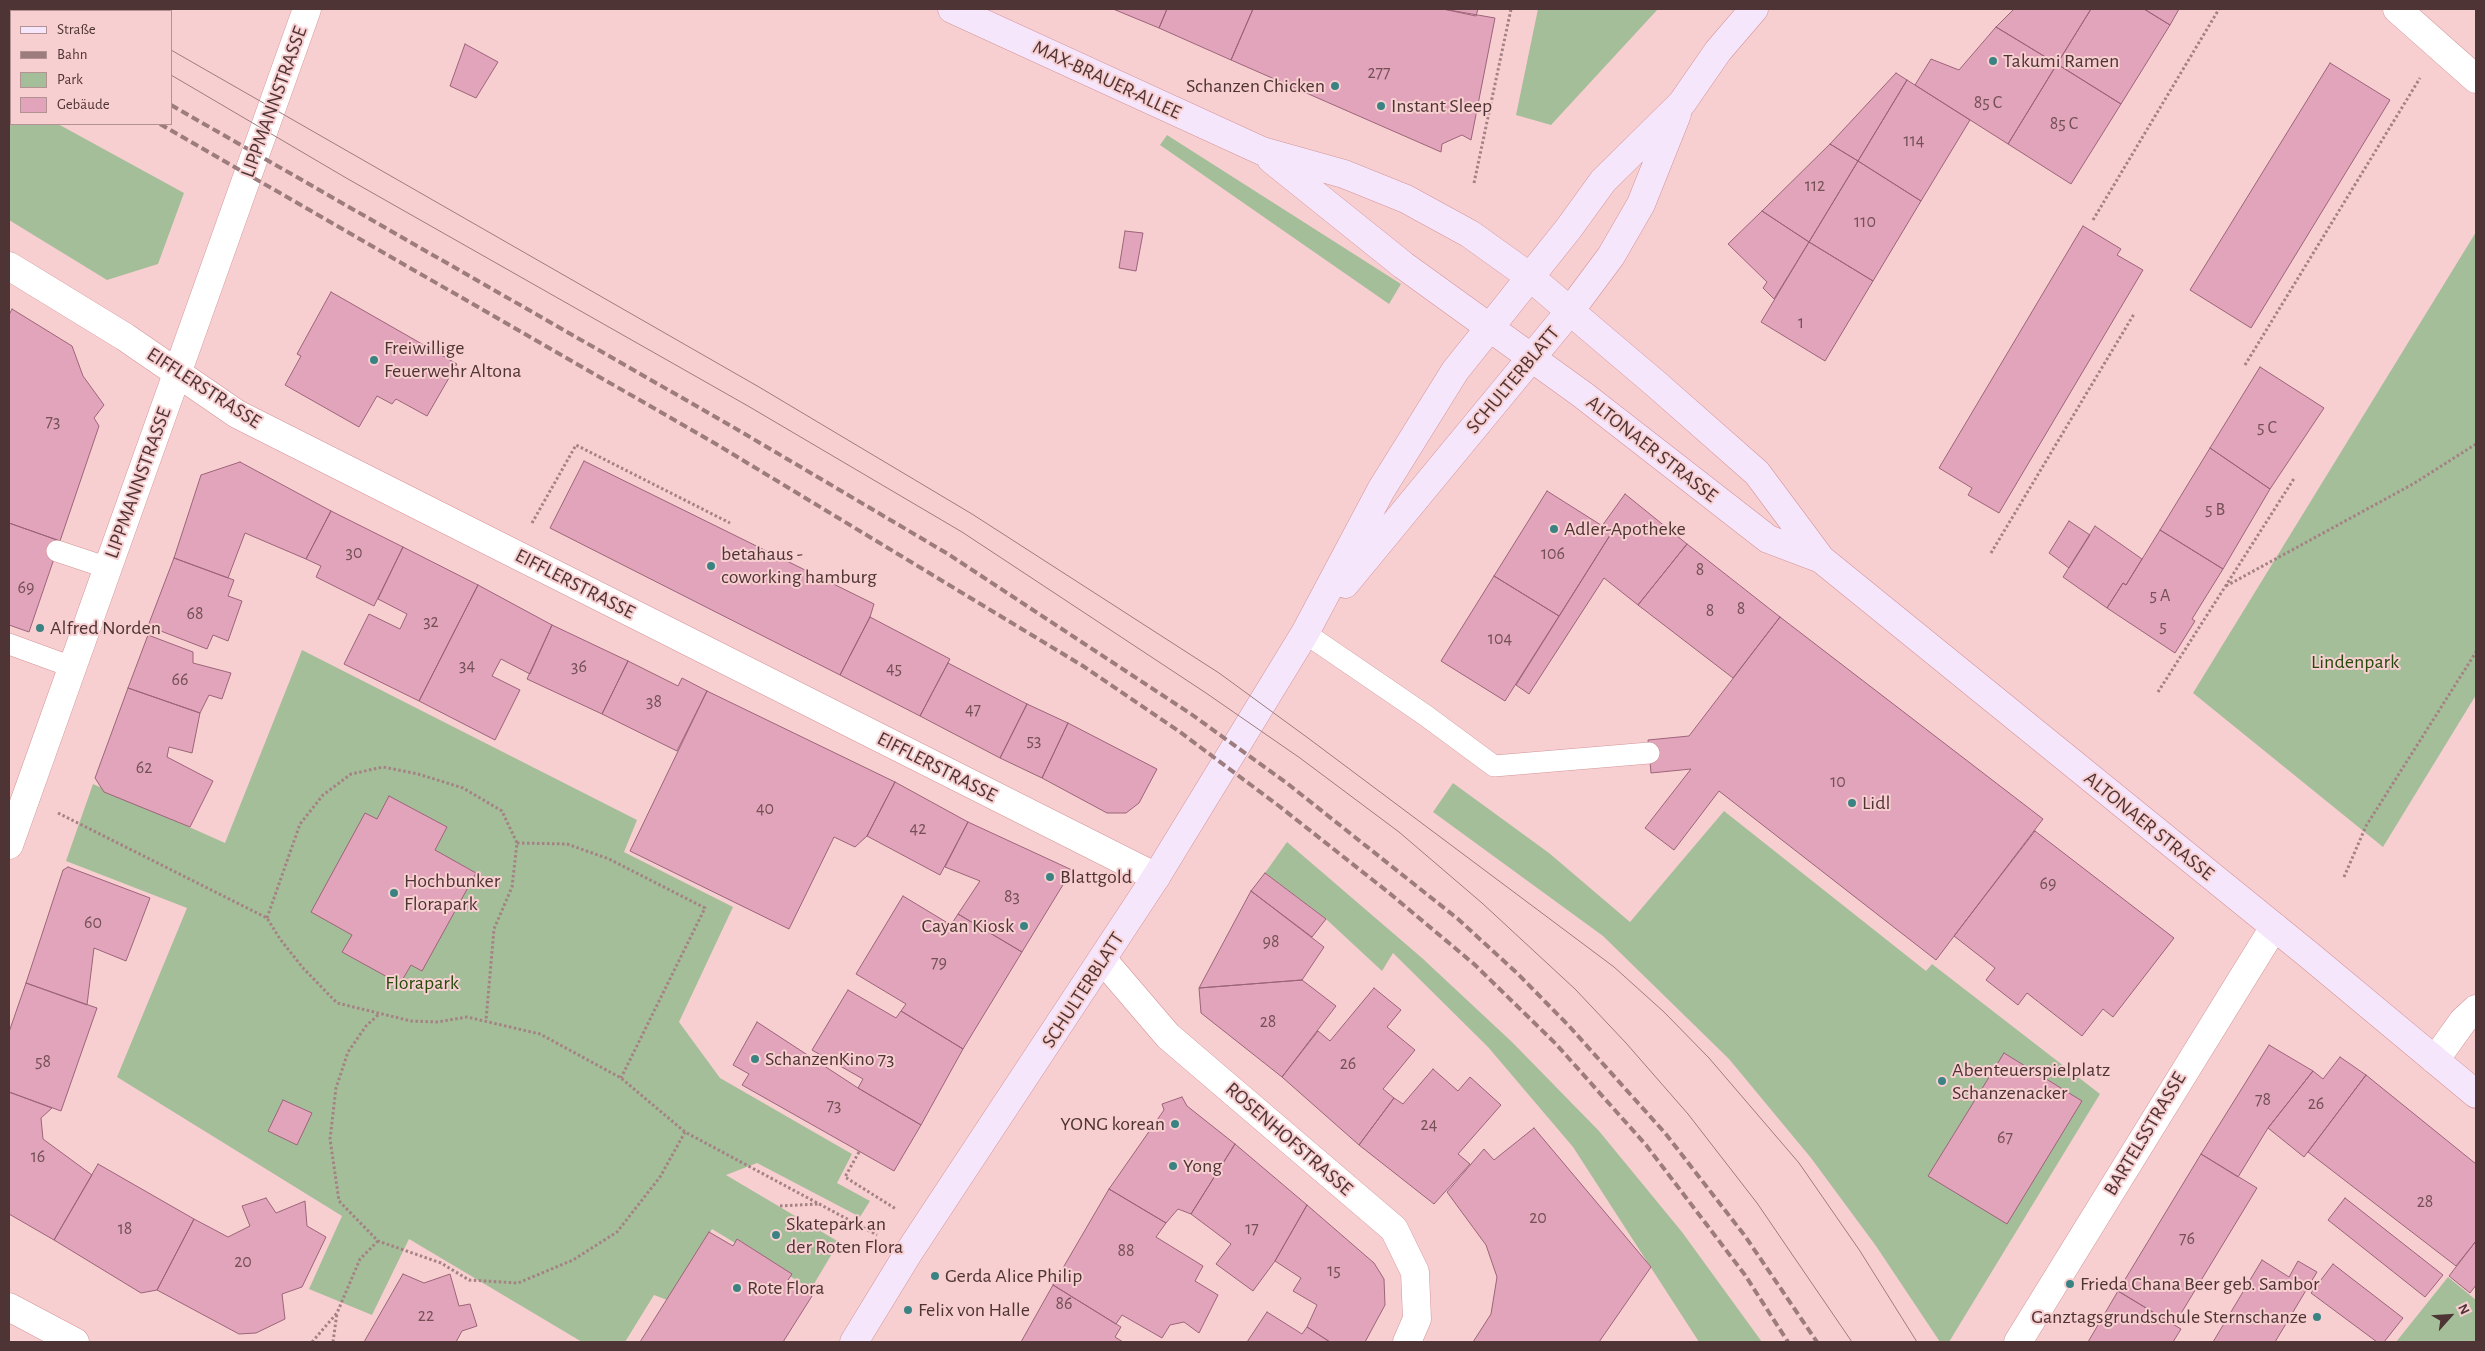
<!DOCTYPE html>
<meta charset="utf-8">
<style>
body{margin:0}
#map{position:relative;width:2485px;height:1351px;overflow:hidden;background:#f8cfd1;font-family:"Alegreya Sans",sans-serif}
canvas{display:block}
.frame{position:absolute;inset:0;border:10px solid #4f3435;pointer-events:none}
.legend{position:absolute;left:10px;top:10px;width:162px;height:115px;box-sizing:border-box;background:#f8cfd1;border:1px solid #b49193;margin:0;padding:6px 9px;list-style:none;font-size:15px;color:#4f3435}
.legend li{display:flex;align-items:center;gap:10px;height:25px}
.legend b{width:25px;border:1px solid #b49193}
.north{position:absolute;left:2425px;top:1291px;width:50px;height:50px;-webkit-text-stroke:4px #f8cfd1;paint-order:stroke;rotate:64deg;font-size:14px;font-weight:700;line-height:20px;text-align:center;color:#4f3435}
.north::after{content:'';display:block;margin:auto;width:18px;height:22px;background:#4f3435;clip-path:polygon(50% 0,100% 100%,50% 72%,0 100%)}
</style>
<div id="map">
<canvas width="2485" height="1351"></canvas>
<div class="frame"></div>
<ul class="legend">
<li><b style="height:6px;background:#f5e6fc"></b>Straße</li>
<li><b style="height:6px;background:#9d7c7d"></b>Bahn</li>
<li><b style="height:14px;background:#a5be9a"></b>Park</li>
<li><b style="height:14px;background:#e1a4ba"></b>Gebäude</li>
</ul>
<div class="north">N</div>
</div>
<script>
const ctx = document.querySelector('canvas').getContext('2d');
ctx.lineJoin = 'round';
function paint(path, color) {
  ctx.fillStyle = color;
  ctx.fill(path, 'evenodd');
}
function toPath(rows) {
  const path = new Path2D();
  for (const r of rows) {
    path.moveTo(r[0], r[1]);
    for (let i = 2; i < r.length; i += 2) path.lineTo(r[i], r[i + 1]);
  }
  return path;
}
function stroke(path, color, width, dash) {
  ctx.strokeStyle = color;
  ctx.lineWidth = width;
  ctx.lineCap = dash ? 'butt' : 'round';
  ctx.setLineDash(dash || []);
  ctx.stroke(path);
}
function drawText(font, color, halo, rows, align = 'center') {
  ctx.font = font + ' "Alegreya Sans",sans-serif';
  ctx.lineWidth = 4;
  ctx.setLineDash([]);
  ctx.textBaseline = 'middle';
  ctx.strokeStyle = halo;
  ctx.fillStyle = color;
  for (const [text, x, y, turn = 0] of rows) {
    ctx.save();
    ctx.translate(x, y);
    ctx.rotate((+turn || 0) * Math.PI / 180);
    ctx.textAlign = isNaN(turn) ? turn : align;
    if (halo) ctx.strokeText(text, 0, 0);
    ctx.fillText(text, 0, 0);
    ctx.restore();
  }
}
paint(toPath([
 [1538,9,1658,9,1551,125,1516,115],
 [9,97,11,98,11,124,58,124,184,193,158,264,107,280,9,220],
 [1167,135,1401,284,1389,304,1160,145],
 [2476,232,2476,695,2383,847,2193,693],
 [302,650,637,820,624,852,733,907,679,1022,720,1078,852,1154,837,1183,870,1201,860,1217,757,1163,726,1175,839,1242,811,1289,712,1229,667,1300,654,1295,625,1342,582,1342,409,1239,372,1315,309,1289,342,1216,117,1077,187,908,66,861,93,784,225,843],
 [1453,783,1549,853,1630,922,1724,811,1926,971,1932,964,2100,1094,1949,1342,1940,1342,1876,1246,1811,1158,1729,1059,1603,936,1433,812],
 [1287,842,1422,958,1512,1042,1599,1131,1682,1232,1762,1342,1699,1342,1573,1147,1488,1047,1393,953,1382,971,1326,919,1265,873],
 [2448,1277,2476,1300,2476,1342,2396,1342]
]), '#a5be9a');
const building = toPath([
 [1113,9,1167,9,1159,28,1113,9],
 [1167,9,1253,9,1231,60,1159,28,1167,9],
 [1253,9,1443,9,1495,18,1471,140,1462,135,1453,139,1442,144,1441,152,1231,60,1253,9],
 [1443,9,1478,9,1476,16,1443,9],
 [2014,9,2091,9,2057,64,1996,27,2014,9],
 [2091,9,2144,9,2170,25,2121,104,2057,64,2091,9],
 [2144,9,2179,9,2170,25,2144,9],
 [1996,27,2057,64,2008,144,1915,85,1931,59,1959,70,1996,27],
 [465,44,498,62,476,98,450,86,465,44],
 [2330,63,2390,100,2251,328,2190,290,2330,63],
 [2057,64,2121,104,2071,184,2008,144,2057,64],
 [1896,73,1907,80,1858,161,1830,144,1896,73],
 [1907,80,1970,120,1921,201,1858,161,1907,80],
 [1830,144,1858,161,1809,242,1762,211,1830,144],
 [1858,161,1921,201,1873,281,1809,242,1858,161],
 [1762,211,1809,242,1774,299,1763,288,1767,282,1728,244,1762,211],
 [2083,226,2121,249,2117,255,2143,270,1999,513,1968,495,1972,488,1939,468,2083,226],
 [1125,231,1143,233,1136,271,1119,268,1125,231],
 [1809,242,1873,281,1825,361,1761,322,1809,242],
 [331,292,457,364,427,416,396,399,392,404,377,396,359,427,285,385,301,356,297,354,331,292],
 [12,309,72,346,83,376,104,405,94,418,99,426,60,541,9,523,9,315,12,309],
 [2260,367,2324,408,2270,489,2210,448,2260,367],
 [2210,448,2270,489,2223,569,2160,530,2210,448],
 [584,461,874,604,870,617,840,675,550,528,584,461],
 [240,462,331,511,306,559,245,533,228,578,174,558,201,475,240,462],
 [1547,491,1612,532,1559,616,1494,576,1547,491],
 [1625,494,1687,544,1638,605,1604,578,1529,694,1516,685,1612,532,1602,526,1625,494],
 [331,511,403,547,374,606,316,577,321,566,306,559,331,511],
 [2069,521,2090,535,2069,568,2049,553,2069,521],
 [9,523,60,541,29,632,9,625,9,523],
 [2095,526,2142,559,2126,585,2123,583,2107,608,2063,577,2095,526],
 [2160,530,2223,569,2192,619,2195,621,2175,653,2107,608,2123,583,2126,585,2160,530],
 [1687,544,1780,617,1733,678,1638,605,1687,544],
 [403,547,478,585,419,701,344,664,369,614,400,629,407,614,378,599,403,547],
 [174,558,234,580,228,596,242,601,228,641,213,635,207,649,148,626,174,558],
 [1494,576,1559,616,1505,701,1441,661,1494,576],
 [478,585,552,625,530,674,501,659,492,676,520,690,495,740,419,701,478,585],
 [870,617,950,659,920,716,840,675,870,617],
 [1780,617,2043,819,1936,960,1719,791,1674,850,1645,828,1691,769,1651,773,1648,740,1689,736,1780,617],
 [552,625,628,661,602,714,527,679,552,625],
 [148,635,193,652,193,663,231,673,222,699,209,695,200,713,128,688,148,635],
 [628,661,678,686,682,678,707,691,677,751,602,714,628,661],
 [948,663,1027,704,1000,758,920,716,948,663],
 [128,688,200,713,192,753,169,747,167,757,213,781,190,827,104,792,95,778,128,688],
 [707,691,895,782,867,836,855,847,834,837,789,929,630,851,707,691],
 [1027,704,1068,723,1042,778,1000,758,1027,704],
 [1068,723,1157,769,1139,803,1126,813,1107,813,1042,778,1068,723],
 [895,782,968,822,940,875,867,836,895,782],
 [389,796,447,827,435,850,476,873,422,971,411,965,400,984,342,952,352,935,311,912,365,813,377,819,389,796],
 [968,822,1072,870,1022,952,958,914,980,881,945,867,968,822],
 [2035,831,2174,938,2113,1017,2103,1009,2082,1036,2027,993,2018,1005,1986,980,1995,968,1954,936,2035,831],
 [68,867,150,898,126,961,94,948,87,1005,26,983,63,870,68,867],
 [1265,873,1326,919,1312,937,1251,891,1265,873],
 [1251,891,1324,947,1302,980,1199,988,1251,891],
 [903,896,951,925,958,914,1022,952,963,1049,901,1011,906,1004,856,974,903,896],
 [1302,980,1336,1006,1282,1077,1201,1013,1199,988,1302,980],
 [26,983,97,1008,61,1111,9,1092,9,1032,26,983],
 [1374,988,1401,1010,1387,1027,1415,1050,1383,1089,1394,1098,1359,1145,1282,1077,1318,1031,1330,1041,1374,988],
 [848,990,896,1018,901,1011,963,1049,921,1125,858,1088,863,1079,812,1050,848,990],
 [757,1022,858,1088,921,1125,894,1171,742,1085,749,1074,733,1065,757,1022],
 [2269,1045,2313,1071,2268,1128,2238,1177,2201,1154,2269,1045],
 [2004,1053,2082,1101,2007,1224,1928,1176,2004,1053],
 [2340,1057,2366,1075,2304,1157,2268,1128,2313,1071,2323,1079,2340,1057],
 [1433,1069,1458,1091,1470,1077,1501,1105,1458,1154,1470,1164,1434,1204,1359,1145,1394,1098,1403,1104,1433,1069],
 [2366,1075,2476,1164,2476,1241,2456,1266,2308,1152,2366,1075],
 [9,1092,52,1108,41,1118,43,1139,92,1175,54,1240,9,1214,9,1092],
 [1182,1097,1187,1106,1235,1144,1191,1214,1178,1209,1166,1223,1109,1189,1164,1110,1162,1104,1182,1097],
 [283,1100,312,1113,297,1145,268,1131,283,1100],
 [1534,1128,1651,1267,1599,1342,1473,1342,1491,1314,1497,1277,1486,1245,1447,1192,1484,1149,1494,1160,1534,1128],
 [1235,1144,1307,1205,1275,1261,1253,1291,1216,1264,1231,1244,1191,1214,1235,1144],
 [2201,1154,2257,1188,2174,1325,2118,1291,2201,1154],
 [98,1164,194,1219,157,1290,141,1293,54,1240,98,1164],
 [1109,1189,1166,1223,1156,1237,1203,1266,1195,1281,1218,1295,1199,1333,1184,1322,1170,1325,1162,1338,1122,1315,1116,1324,1053,1285,1109,1189],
 [266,1198,276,1213,305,1201,307,1226,326,1237,302,1287,282,1294,285,1319,256,1333,239,1334,157,1290,194,1219,228,1237,250,1226,242,1206,266,1198],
 [2345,1198,2443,1275,2425,1297,2328,1220,2345,1198],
 [1307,1205,1374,1263,1384,1279,1385,1305,1365,1342,1330,1342,1307,1327,1317,1305,1293,1291,1301,1278,1275,1261,1307,1205],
 [709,1232,733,1246,737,1239,792,1274,788,1280,812,1296,783,1342,640,1342,709,1232],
 [2476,1241,2476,1285,2470,1293,2449,1276,2476,1241],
 [2262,1260,2289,1277,2298,1261,2317,1272,2275,1342,2213,1342,2262,1260],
 [2333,1264,2403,1318,2384,1342,2377,1342,2311,1293,2333,1264],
 [403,1274,424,1283,450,1274,459,1306,470,1304,477,1326,462,1331,456,1342,364,1342,403,1274],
 [1053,1285,1121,1327,1115,1337,1123,1342,1021,1342,1053,1285],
 [2118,1291,2181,1329,2173,1342,2088,1342,2118,1291],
 [1267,1312,1302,1334,1307,1327,1330,1342,1247,1342,1267,1312]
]);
paint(building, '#e1a4ba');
stroke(building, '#9c6479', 1);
const lane = toPath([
 [57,551,108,568],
 [1305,633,1425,715,1494,766,1649,753],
 [9,644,72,667]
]);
const street = toPath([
 [2397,9,2476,79],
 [9,266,125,337,237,414,1156,877],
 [9,845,307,9],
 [1103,960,1168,1036,1394,1229,1415,1272,1417,1319,1407,1342],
 [2435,1060,2463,1021,2476,1009],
 [9,1307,75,1342],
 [2018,1342,2274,927]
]);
const secondary = toPath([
 [952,9,1262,151,1344,174,1406,199,1470,234,1530,277,1656,384,1757,473,1821,559,2309,955,2476,1094],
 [1271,159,1403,265,1583,395,1768,539,1821,559],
 [1345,584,1570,311,1611,256,1641,204,1677,114],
 [854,1342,909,1252,1156,877,1305,633,1381,490,1455,371,1569,228,1603,181,1682,103,1718,51,1754,9]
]);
stroke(lane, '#d39497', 22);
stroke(street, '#d39497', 29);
stroke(secondary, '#d39497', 29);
stroke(toPath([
 [1474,183,1511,9],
 [2093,220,2219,9],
 [2245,365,2420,78],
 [532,523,576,445,730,523],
 [1991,553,2134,314],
 [2226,586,2413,484,2476,444],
 [2158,692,2295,477],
 [58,813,267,918,280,939,303,968,337,1003,411,1021,437,1022,467,1017,540,1034,621,1078,685,1132,877,1235],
 [517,843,567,844,609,859,705,908,621,1078],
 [2344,877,2366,826,2476,652],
 [267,918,300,824,323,795,351,774,383,767,418,774,463,788,502,811,517,843,512,887,494,929,486,1020],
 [378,1015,366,1026,348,1052,336,1088,330,1139,339,1201,378,1241,441,1263,469,1280,518,1283,573,1260,617,1232,660,1177,685,1132],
 [859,1152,845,1177,896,1209],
 [780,1206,818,1204],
 [312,1342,337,1313,360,1259,378,1241],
 [333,1342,337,1313]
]), '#a48284', 3, [2.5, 2.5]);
stroke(lane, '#fff', 21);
stroke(street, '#fff', 28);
stroke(secondary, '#f5e6fc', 28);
stroke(toPath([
 [62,9,66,11],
 [101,9,105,11],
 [171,50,759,387,972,514,1219,673,1308,738,1614,967,1664,1012,1709,1058,1799,1163,1860,1251,1917,1342],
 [171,75,348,179,748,406,962,532,1206,693,1300,758,1399,832,1482,903,1575,989,1626,1043,1688,1114,1757,1203,1852,1342]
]), '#9d7c7d', 1);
stroke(toPath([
 [9,11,11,12],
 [9,32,11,34],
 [171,105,733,427,948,554,1191,714,1288,784,1458,919,1518,974,1569,1026,1665,1133,1745,1236,1817,1342],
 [160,124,716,444,1083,666,1180,732,1279,806,1388,892,1474,964,1556,1044,1646,1145,1745,1275,1788,1342]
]), '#9d7c7d', 4, [8, 4]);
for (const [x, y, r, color] of [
 [1993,61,5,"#3b8383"],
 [1335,86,5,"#3b8383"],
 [1381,106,5,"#3b8383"],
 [374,360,5,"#3b8383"],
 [1554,529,5,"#3b8383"],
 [711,566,5,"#3b8383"],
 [40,628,5,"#3b8383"],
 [1852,803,5,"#3b8383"],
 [1050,877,5,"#3b8383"],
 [394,893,5,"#3b8383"],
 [1024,926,5,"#3b8383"],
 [755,1059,5,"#3b8383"],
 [1942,1081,5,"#3b8383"],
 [1175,1124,5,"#3b8383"],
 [1173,1166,5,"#3b8383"],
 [776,1235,5,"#3b8383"],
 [935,1276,5,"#3b8383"],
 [2070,1284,5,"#3b8383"],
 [737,1288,5,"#3b8383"],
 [908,1310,5,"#3b8383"],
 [2317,1317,5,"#3b8383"]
]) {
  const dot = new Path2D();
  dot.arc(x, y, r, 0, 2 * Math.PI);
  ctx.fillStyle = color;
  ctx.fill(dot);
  stroke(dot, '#f8cfd1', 2);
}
drawText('18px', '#745056', null, [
 ["277",1379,73],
 ["85 C",1988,103],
 ["85 C",2064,124],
 ["114",1914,141],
 ["112",1815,186],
 ["110",1865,222],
 ["1",1801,323],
 ["73",53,422],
 ["5 C",2267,428],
 ["5 B",2215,510],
 ["30",354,553],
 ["106",1553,554],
 ["8",1700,570],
 ["69",26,588],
 ["5 A",2160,596],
 ["8",1741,609],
 ["8",1710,611],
 ["68",195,614],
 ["32",431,622],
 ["5",2163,627],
 ["104",1500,639],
 ["34",467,666],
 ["36",579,667],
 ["45",894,669],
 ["66",180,680],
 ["38",654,702],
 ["47",973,710],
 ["53",1034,741],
 ["62",144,768],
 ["10",1838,782],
 ["40",765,809],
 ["42",918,829],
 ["69",2048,884],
 ["83",1012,897],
 ["60",93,923],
 ["98",1271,942],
 ["79",939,963],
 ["28",1268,1022],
 ["58",43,1062],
 ["26",1348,1064],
 ["78",2263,1100],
 ["26",2316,1104],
 ["73",834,1106],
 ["24",1429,1125],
 ["67",2005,1138],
 ["16",38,1157],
 ["28",2425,1202],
 ["20",1538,1218],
 ["18",125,1229],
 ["17",1252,1229],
 ["76",2187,1239],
 ["88",1126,1251],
 ["20",243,1262],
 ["15",1334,1271],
 ["86",1064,1304],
 ["22",426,1316]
]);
drawText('20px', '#4f3435', '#f8cfd1', [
 ["Takumi Ramen",2003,61],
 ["Schanzen Chicken",1325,86,"right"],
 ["Instant Sleep",1391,106],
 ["Freiwillige",384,348],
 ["Feuerwehr Altona",384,371],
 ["Adler-Apotheke",1564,529],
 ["betahaus -",721,554],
 ["coworking hamburg",721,577],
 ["Alfred Norden",50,628],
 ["Lidl",1862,803],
 ["Blattgold",1060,877],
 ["Hochbunker",404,881],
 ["Florapark",404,904],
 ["Cayan Kiosk",1014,926,"right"],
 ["SchanzenKino 73",765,1059],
 ["Abenteuerspielplatz",1952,1070],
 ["Schanzenacker",1952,1093],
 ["YONG korean",1165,1124,"right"],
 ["Yong",1183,1166],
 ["Skatepark an",786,1224],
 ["der Roten Flora",786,1247],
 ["Gerda Alice Philip",945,1276],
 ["Frieda Chana Beer geb. Sambor",2080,1284],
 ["Rote Flora",747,1288],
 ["Felix von Halle",918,1310],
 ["Ganztagsgrundschule Sternschanze",2307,1317,"right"]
], 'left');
drawText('20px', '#4f3435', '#f8cfd1', [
 ["MAX-BRAUER-ALLEE",1107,80,25],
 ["LIPPMANNSTRASSE",274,102,-70],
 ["SCHULTERBLATT",1513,380,-50],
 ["EIFFLERSTRASSE",204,388,33],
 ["ALTONAER STRASSE",1652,449,38],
 ["LIPPMANNSTRASSE",138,483,-70],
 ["EIFFLERSTRASSE",575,584,27],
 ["EIFFLERSTRASSE",937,767,27],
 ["ALTONAER STRASSE",2149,826,39],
 ["SCHULTERBLATT",1083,990,-57],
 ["BARTELSSTRASSE",2145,1134,-59],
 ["ROSENHOFSTRASSE",1289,1139,41]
]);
drawText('20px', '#254a0b', '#f8cfd1', [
 ["Lindenpark",2355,662],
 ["Florapark",422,983]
]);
</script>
